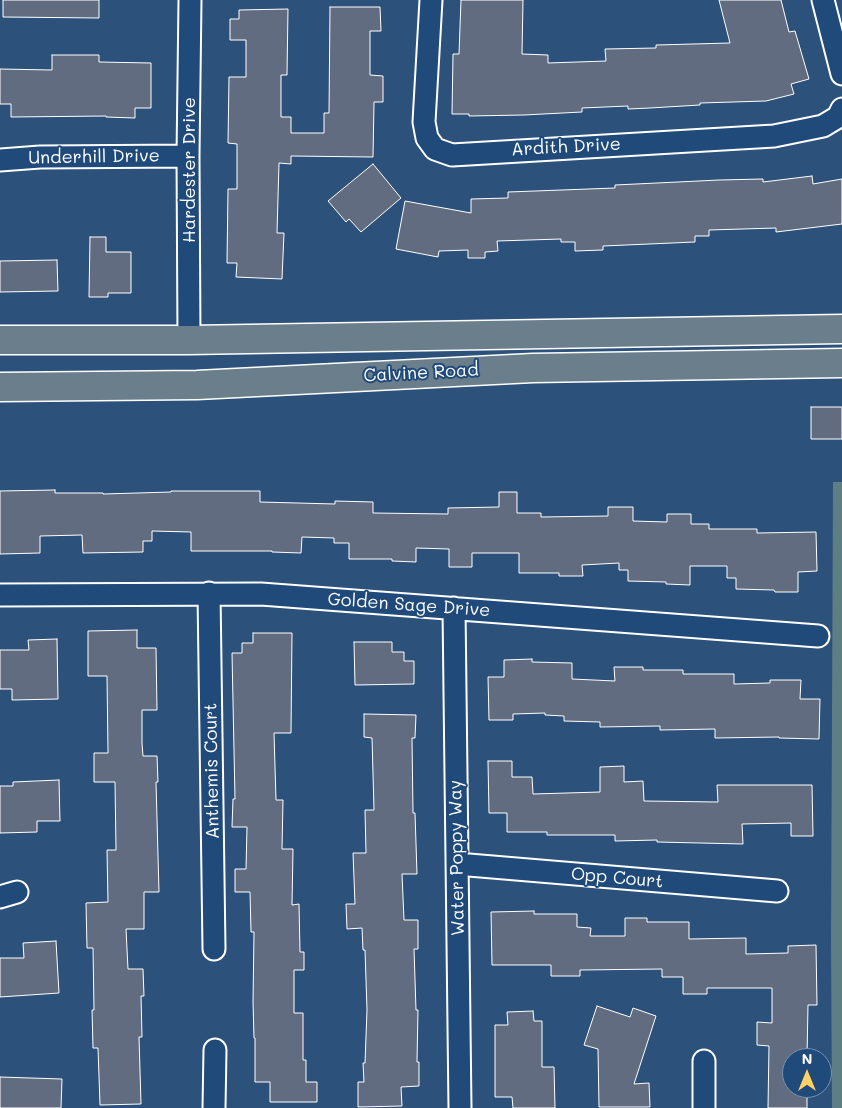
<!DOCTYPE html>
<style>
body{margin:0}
#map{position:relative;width:842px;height:1108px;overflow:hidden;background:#2c517b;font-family:Mali,sans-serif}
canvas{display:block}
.north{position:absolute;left:782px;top:1048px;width:50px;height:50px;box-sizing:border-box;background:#1f4a7a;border:1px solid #7992af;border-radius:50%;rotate:0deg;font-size:14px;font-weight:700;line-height:20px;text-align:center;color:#fff}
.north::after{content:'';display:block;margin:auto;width:18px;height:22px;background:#ffd166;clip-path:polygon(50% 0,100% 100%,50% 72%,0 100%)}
</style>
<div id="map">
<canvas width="842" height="1108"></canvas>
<div class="north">N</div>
</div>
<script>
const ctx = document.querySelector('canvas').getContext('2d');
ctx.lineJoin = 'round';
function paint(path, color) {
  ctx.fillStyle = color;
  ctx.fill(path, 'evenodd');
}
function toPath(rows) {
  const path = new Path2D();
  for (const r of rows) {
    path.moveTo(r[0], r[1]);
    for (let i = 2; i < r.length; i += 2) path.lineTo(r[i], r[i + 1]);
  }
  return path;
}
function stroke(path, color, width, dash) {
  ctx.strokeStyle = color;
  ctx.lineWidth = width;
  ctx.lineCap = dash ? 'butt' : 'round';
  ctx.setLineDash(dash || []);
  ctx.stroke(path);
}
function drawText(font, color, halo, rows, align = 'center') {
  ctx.font = font + ' Mali,sans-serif';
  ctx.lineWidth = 4;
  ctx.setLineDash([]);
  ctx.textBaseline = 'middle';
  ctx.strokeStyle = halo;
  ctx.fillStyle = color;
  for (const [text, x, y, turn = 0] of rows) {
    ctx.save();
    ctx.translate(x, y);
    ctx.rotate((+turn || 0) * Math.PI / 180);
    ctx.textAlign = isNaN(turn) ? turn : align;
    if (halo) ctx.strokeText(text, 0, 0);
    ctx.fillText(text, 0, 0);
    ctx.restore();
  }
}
paint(toPath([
 [833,482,842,482,842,1108,832,1108,831,942]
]), '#5d7e83');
const building = toPath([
 [3,0,99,0,99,18,3,17,3,0],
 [461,0,523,0,522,54,548,55,548,63,606,61,605,49,656,48,656,45,730,43,719,0,781,0,789,32,795,31,809,79,791,84,794,94,766,101,700,103,700,105,650,108,628,109,628,106,582,108,582,112,524,115,469,116,469,114,452,114,453,54,459,54,461,0],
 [330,7,380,7,381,31,370,31,370,75,383,76,383,102,374,102,373,157,291,156,291,164,279,163,277,233,284,233,282,279,236,277,237,263,227,263,228,189,237,189,237,144,228,143,229,77,246,77,246,40,230,40,230,19,239,19,239,10,288,9,287,75,281,75,281,117,291,117,291,133,324,133,324,113,329,113,330,7],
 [52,55,99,55,99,62,151,63,151,108,135,108,135,118,106,117,106,116,11,117,11,104,0,104,0,69,52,70,52,55],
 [373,164,401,198,361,232,349,219,346,222,328,201,373,164],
 [812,176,813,184,842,179,842,224,776,232,776,228,709,230,709,236,695,236,695,242,603,246,603,250,575,251,575,242,561,242,561,239,497,241,498,251,485,252,485,258,468,258,468,250,439,251,438,257,396,249,405,201,471,213,471,199,508,198,508,192,615,188,615,185,719,180,763,179,763,182,812,176],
 [90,237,106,237,106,252,131,252,131,293,108,293,108,297,89,297,90,237],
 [57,260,58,291,0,292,0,261,57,260],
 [811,407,842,407,842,439,811,439,811,407],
 [55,490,55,493,103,493,103,494,171,492,171,491,260,491,260,502,335,504,335,501,373,502,373,513,448,514,448,508,499,507,499,492,517,492,517,513,541,513,541,517,608,516,608,507,633,507,633,521,667,522,667,514,691,514,691,524,709,524,709,529,757,529,757,533,816,532,817,571,798,572,798,592,775,592,774,590,736,589,736,578,727,578,727,566,690,566,690,585,666,584,666,582,628,581,628,570,619,570,619,563,582,565,583,576,559,576,559,573,519,573,519,553,472,553,472,567,449,567,449,549,416,548,416,562,392,561,392,559,349,559,349,543,334,543,334,538,302,537,301,553,272,552,272,551,191,551,191,532,152,531,152,541,143,541,143,552,83,553,82,535,40,536,40,553,0,554,0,491,55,490],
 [137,630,137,648,156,648,157,710,142,710,142,743,143,756,157,756,158,782,156,782,159,892,144,892,144,929,126,929,128,969,143,969,144,996,141,996,142,1037,139,1037,141,1104,100,1105,98,1048,93,1048,92,1010,94,1010,93,948,87,948,86,903,108,902,107,850,116,850,115,782,94,782,94,753,108,753,107,676,88,676,88,631,137,630],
 [253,633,292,633,291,733,274,733,276,800,283,800,282,849,293,849,292,905,299,904,300,952,304,952,304,970,294,970,294,1013,303,1013,303,1060,306,1060,306,1082,317,1082,317,1102,270,1102,270,1082,255,1082,255,1038,254,1038,253,1002,254,932,251,932,250,892,235,892,235,869,246,869,247,827,232,827,233,799,235,799,232,653,242,653,242,643,253,643,253,633],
 [57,639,58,699,12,700,12,689,0,689,0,650,29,650,28,640,57,639],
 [354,642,392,642,392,652,404,652,404,661,414,661,414,684,355,685,354,642],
 [532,659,532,662,572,663,572,679,615,681,614,667,643,667,643,670,683,670,683,674,734,674,734,684,770,683,770,680,801,680,800,699,820,699,819,739,779,738,779,737,715,738,715,729,660,730,660,726,600,727,600,722,564,721,564,716,545,715,545,713,513,714,513,720,489,720,488,677,504,677,504,660,532,659],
 [364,714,416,715,415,738,412,738,413,813,415,813,417,874,402,874,404,920,418,920,418,949,414,949,416,1010,418,1010,417,1062,419,1062,419,1086,401,1087,402,1106,358,1107,358,1082,364,1082,363,1063,365,1063,367,1010,365,950,363,950,362,928,347,929,346,904,355,904,353,853,366,853,365,810,374,810,372,738,364,737,364,714],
 [488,761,512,761,512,777,532,777,533,794,600,792,600,767,624,766,624,782,643,781,644,801,718,802,717,785,812,785,813,836,791,836,791,823,742,824,743,844,657,842,657,840,615,841,615,835,547,835,547,832,507,832,507,813,489,813,488,761],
 [59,780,60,821,37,821,37,832,0,833,0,786,13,786,13,782,59,780],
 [534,911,534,914,577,914,577,927,591,928,590,936,625,936,625,918,647,918,647,922,689,922,689,939,746,938,746,954,788,953,788,946,816,945,817,1005,808,1005,807,1058,792,1058,792,1088,807,1088,807,1108,768,1108,769,1046,757,1045,757,1022,772,1023,772,988,707,988,707,994,683,994,683,977,662,977,662,969,580,970,580,976,551,976,551,965,492,965,491,912,534,911],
 [56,941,59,993,0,997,0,958,24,958,23,943,56,941],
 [597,1006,630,1017,633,1008,656,1016,634,1084,649,1083,650,1107,599,1107,598,1049,584,1045,597,1006],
 [533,1011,534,1021,542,1021,542,1067,554,1067,555,1108,513,1108,512,1097,495,1097,495,1025,508,1025,507,1012,533,1011],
 [0,1077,62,1079,61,1108,0,1108,0,1077]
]);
paint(building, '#626c81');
stroke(building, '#fff', 1);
const minor = toPath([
 [431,0,424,122,427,138,435,149,452,155,774,136,823,126,838,117,842,109],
 [823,0,842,74],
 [0,160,40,157,188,156],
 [189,340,188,156,190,0],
 [209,593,214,949],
 [0,595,261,594,818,636],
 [454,608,460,1108],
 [457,864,777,891],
 [0,897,17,892],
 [704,1061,704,1108],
 [214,1108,215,1050]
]);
const major = toPath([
 [0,340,189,340,842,329],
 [0,387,197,385,533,368,842,363]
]);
stroke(minor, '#fff', 25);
stroke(major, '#fff', 31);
stroke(minor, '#1f4a7a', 21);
stroke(major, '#6b7e8b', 28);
drawText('18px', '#fff', '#1f4a7a', [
 ["Ardith Drive",566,147,-3],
 ["Underhill Drive",94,157,-1],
 ["Hardester Drive",189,170,-90],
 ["Calvine Road",421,373,-3],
 ["Golden Sage Drive",409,605,4],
 ["Anthemis Court",212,771,-91],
 ["Water Poppy Way",457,858,-91],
 ["Opp Court",617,878,5]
]);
</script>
